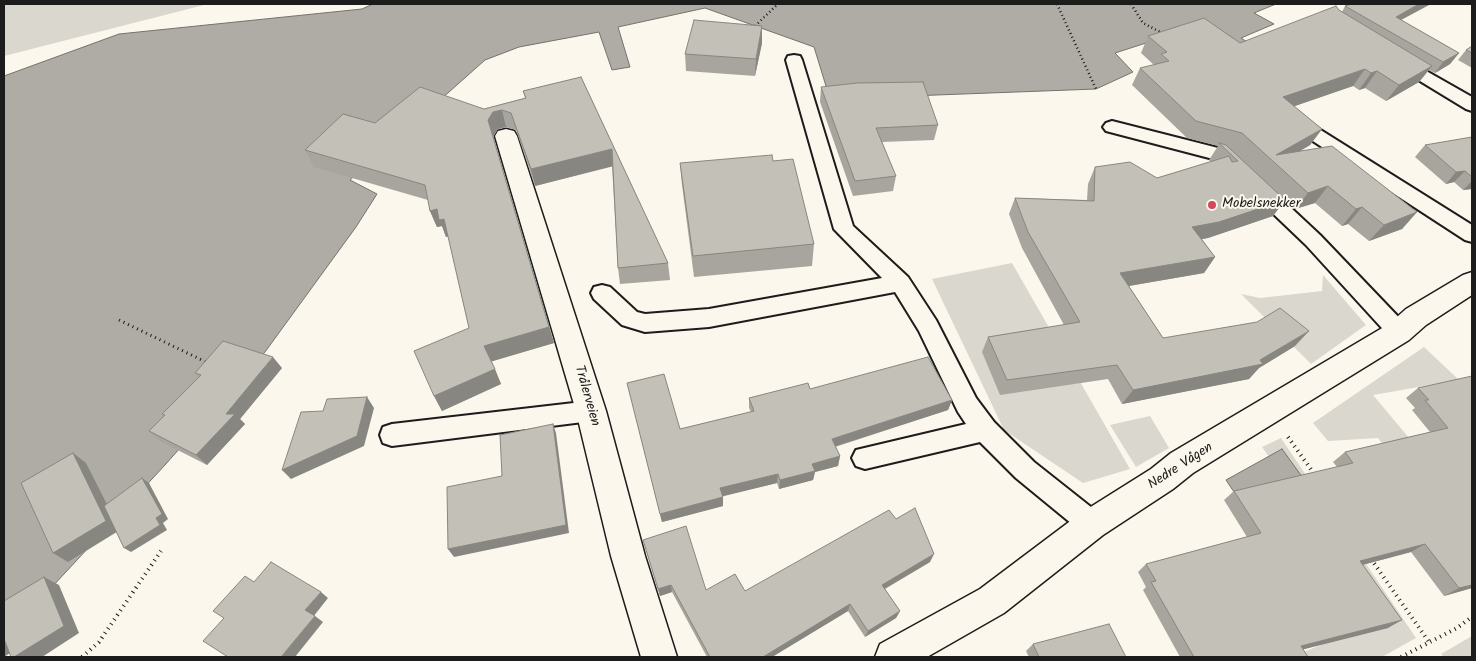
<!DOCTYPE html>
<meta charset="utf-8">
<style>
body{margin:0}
#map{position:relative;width:1476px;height:661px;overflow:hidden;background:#fbf7ec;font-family:Kalam,sans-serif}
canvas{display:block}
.frame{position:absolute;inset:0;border:5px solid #1c1c1c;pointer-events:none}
</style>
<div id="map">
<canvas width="1476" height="661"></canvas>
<div class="frame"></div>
</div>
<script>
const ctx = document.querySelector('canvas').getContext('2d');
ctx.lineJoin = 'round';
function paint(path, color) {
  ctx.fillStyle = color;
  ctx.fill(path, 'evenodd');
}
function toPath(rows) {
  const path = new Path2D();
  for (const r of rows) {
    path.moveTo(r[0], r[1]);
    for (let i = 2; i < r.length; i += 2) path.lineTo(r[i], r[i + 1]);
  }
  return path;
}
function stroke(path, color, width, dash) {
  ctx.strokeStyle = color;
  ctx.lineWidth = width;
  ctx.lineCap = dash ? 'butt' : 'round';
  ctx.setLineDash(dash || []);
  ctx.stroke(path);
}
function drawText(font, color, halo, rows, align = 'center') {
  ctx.font = font + ' Kalam,sans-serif';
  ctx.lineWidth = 4;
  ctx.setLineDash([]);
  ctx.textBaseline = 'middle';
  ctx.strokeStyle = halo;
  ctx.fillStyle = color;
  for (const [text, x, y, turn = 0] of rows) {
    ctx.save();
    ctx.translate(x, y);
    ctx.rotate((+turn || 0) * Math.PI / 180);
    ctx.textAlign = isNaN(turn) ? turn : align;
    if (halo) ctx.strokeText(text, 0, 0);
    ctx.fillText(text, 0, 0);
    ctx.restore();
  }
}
paint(toPath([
 [4,4,239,4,208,4,4,56],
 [1012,263,1130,469,1083,483,1004,430,932,279],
 [1323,275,1366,325,1311,364,1241,294,1260,298,1322,291],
 [1424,347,1459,380,1373,395,1472,513,1448,531,1378,438,1328,441,1313,423],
 [1150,416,1169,448,1136,467,1110,425],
 [1281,438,1416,638,1382,657,1292,657,1385,618,1262,447],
 [1472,636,1472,657,1444,657,1441,654]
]), '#dad7ce');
const water = toPath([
 [373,4,1276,4,1254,13,1274,24,1241,38,1284,66,1199,26,1115,53,1133,72,1096,89,830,99,814,47,705,8,618,27,630,67,612,70,599,32,519,47,485,60,350,180,377,194,356,227,265,352,165,465,52,587,4,628,4,76,119,34,362,9,373,4],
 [1282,449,1308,485,1238,498,1226,480,1282,449]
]);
paint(water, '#afaca5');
stroke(water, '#74726e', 1);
const lane = toPath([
 [794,55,800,56,802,60,853,226,908,277,936,320,976,398,994,422,1034,462,1101,515,1105,524,1101,533,1092,536,1083,533,1016,478,980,442,865,469,856,466,852,458,856,450,966,424,958,412,919,331,895,292,709,327,645,332,622,325,594,299,591,293,594,287,602,285,610,287,637,312,645,314,709,309,882,278,834,229,786,60,788,56,794,55],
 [1398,55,1472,97,1472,111,1466,109,1392,64,1390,60,1392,56,1398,55],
 [1112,121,1230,151,1320,235,1407,326,1410,332,1407,338,1399,341,1391,338,1306,245,1217,160,1106,131,1103,127,1106,123,1112,121],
 [1305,122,1311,124,1472,225,1472,242,1465,240,1299,132,1296,128,1299,124,1305,122],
 [591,401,600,404,603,411,600,418,591,421,392,446,383,443,380,435,383,427,392,424,591,401]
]);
const street = toPath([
 [506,129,514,131,517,136,606,411,645,556,677,657,641,657,611,556,576,411,495,136,498,131,506,129],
 [1472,272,1472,295,1426,325,1409,340,1193,473,1173,489,1103,535,1004,613,927,657,875,657,880,644,980,589,1081,513,1151,469,1171,453,1389,324,1406,309,1463,275,1472,272]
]);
stroke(lane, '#1c1c1c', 4);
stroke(street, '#1c1c1c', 3);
stroke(toPath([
 [1057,4,1096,89],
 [1131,4,1143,23,1162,33],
 [755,26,778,4]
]), '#1c1c1c', 2.5, [1, 3]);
stroke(toPath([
 [119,320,208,363]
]), '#1c1c1c', 3, [1, 4]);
stroke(toPath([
 [1288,437,1315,475],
 [1371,559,1429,642],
 [82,657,99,642,161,551],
 [1401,657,1457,628,1472,617]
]), '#1c1c1c', 4, [1, 4.5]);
paint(lane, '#fbf7ec');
paint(street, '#fbf7ec');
paint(toPath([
 [1345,6,1401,20,1459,53,1450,64,1435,73,1429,70,1419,82,1386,101,1365,88,1359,90,1353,86,1294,106,1322,129,1310,145,1300,151,1417,212,1402,229,1369,241,1348,224,1342,226,1315,203,1295,209,1231,150,1285,200,1273,216,1208,238,1202,239,1215,257,1204,273,1129,286,1163,338,1295,346,1259,368,1249,379,1122,404,1108,379,1000,395,982,352,988,337,1064,325,1022,248,1009,214,1015,198,1087,200,1088,184,1095,167,1157,178,1211,162,1209,160,1218,146,1187,138,1132,85,1140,68,1154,65,1141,53,1148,36,1240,43,1339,10,1342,12],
 [762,26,762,43,755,76,686,71,685,54],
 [1472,46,1472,68,1458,60,1466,50],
 [581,77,668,263,670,280,620,284,618,268,612,166,535,186,516,130,506,127,498,129,493,137,554,343,491,361,501,384,442,411,434,396,469,328,448,236,446,237,442,226,437,227,430,211,428,200,314,167,305,150,375,123,484,109,525,98,523,91],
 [821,87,938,125,934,140,882,142,896,176,893,191,853,196,820,102],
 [1472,137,1472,189,1463,190,1454,182,1446,184,1415,157,1425,145],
 [773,161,814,244,812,266,694,277,682,185,680,163],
 [282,368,240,419,245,424,207,465,160,441,149,431,164,416,162,414,199,377,195,373],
 [1472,376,1472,588,1444,596,1411,552,1362,565,1388,628,1303,649,1308,657,1180,657,1143,590,1146,587,1138,572,1146,564,1247,537,1224,500,1234,491,1337,467,1333,462,1345,452,1430,432,1412,410,1415,408,1406,398,1418,388],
 [627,383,680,429,751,412,749,408,749,398,810,389,952,400,948,410,835,447,840,456,838,466,815,472,813,480,779,489,777,483,722,496,723,506,662,522],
 [896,519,930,562,885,589,900,611,896,618,865,637,848,611,772,657,707,657,672,592,660,596,643,540,706,590,745,591],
 [1033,644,1126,657,1029,657,1026,651]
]), '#a8a59e');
paint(toPath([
 [1419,4,1431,4,1388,27,1396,17],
 [762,26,762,43,755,76,756,59],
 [1459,53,1450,64,1435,73,1443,62],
 [1432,66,1419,82,1386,101,1399,85],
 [1365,69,1353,86,1272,114,1283,97],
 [1377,71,1365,88,1359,90,1371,73],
 [502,110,506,127,498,129,493,137,554,343,490,362,484,346,488,120,493,112],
 [1322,129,1310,145,1277,165,1276,155],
 [612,149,614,166,535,186,531,169],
 [1465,171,1454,182,1446,184,1456,172],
 [1472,181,1472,189,1463,190],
 [1328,186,1315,203,1295,209,1308,193],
 [1285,200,1273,216,1208,238,1182,243,1192,227],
 [1362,207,1348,224,1342,226,1356,209],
 [437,209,444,219,451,236,446,237,442,226,437,227,430,211],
 [1417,212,1402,229,1369,241,1384,225],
 [1215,257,1204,273,1111,289,1120,273],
 [1309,331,1295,346,1259,368,1249,379,1122,404,1133,390,1260,360],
 [273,357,282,368,240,419,245,424,207,465,196,455,226,414],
 [495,369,501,384,442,411,434,396],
 [367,397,374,408,364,446,291,479,282,470],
 [952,400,948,410,830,448,832,439],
 [553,424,556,433,569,533,454,557,448,549],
 [73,453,86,463,120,530,68,562,53,553],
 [840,456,838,466,815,472,813,480,779,489,780,480,812,464],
 [778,474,777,483,720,497,720,488],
 [142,478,149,483,168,519,163,523,167,530,131,552,124,548,156,518],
 [723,497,723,506,662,522,660,514],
 [1425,544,1411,552,1347,569,1360,561],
 [934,554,930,562,879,592,882,585],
 [44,577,59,585,79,633,42,657,14,657],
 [671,585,672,592,660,596,658,589],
 [1472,585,1472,588,1444,596,1459,588],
 [321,592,328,598,313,617,305,610],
 [850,604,848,611,772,657,763,657],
 [900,611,896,618,865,637,868,631],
 [315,616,323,622,295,657,281,657],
 [1402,620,1388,628,1289,653,1301,646],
 [4,639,21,646,4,657]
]), '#888681');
const building = toPath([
 [1352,4,1419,4,1396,17,1459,53,1443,62,1345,6,1352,4],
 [1336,6,1339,10,1432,66,1399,85,1377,71,1371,73,1365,69,1283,97,1322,129,1276,155,1332,146,1417,212,1384,225,1362,207,1356,209,1328,186,1308,193,1242,133,1196,121,1140,68,1169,61,1161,54,1167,52,1148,36,1204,18,1240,43,1336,6],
 [694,20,762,26,756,59,685,54,694,20],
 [1472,46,1472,53,1466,50,1472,46],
 [581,77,668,263,618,268,612,149,531,169,511,113,502,110,493,112,488,120,549,327,484,346,495,369,434,396,414,351,469,328,444,219,439,220,437,209,430,211,425,185,305,150,343,114,375,123,420,87,484,109,526,98,523,91,581,77],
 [923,82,938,125,876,128,896,176,855,181,821,87,857,83,923,82],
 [1472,137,1472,177,1465,171,1456,172,1425,145,1472,137],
 [1219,143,1226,145,1285,200,1219,222,1192,227,1215,257,1120,273,1163,338,1257,322,1280,308,1309,331,1260,360,1263,364,1133,390,1117,365,1007,380,988,337,1080,322,1028,232,1015,198,1094,201,1095,167,1130,162,1157,178,1229,156,1232,162,1238,161,1219,143],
 [772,155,773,161,793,159,814,244,693,256,680,163,772,155],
 [223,341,273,357,226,414,235,414,196,455,149,431,165,415,162,414,201,375,195,373,223,341],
 [928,357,952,400,832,439,840,456,812,464,815,471,780,480,778,474,720,488,723,497,660,514,627,383,664,374,680,429,754,411,749,398,808,383,810,389,928,357],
 [1472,376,1472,585,1459,588,1425,544,1360,561,1402,620,1301,646,1308,657,1194,657,1151,582,1156,581,1146,564,1261,533,1234,491,1353,463,1345,452,1448,428,1425,400,1429,400,1418,388,1472,376],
 [367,397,357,436,282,470,301,412,323,411,327,399,367,397],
 [553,424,566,525,448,549,447,487,502,476,500,435,553,424],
 [73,453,106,521,53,553,21,483,73,453],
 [142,478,162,514,156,518,160,525,124,548,104,506,142,478],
 [915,508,934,554,882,585,900,611,868,631,850,604,763,657,710,657,671,585,658,589,643,540,686,526,706,590,735,574,745,591,889,510,896,519,915,508],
 [271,562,321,592,305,610,315,616,281,657,228,657,203,641,224,618,213,611,245,576,254,582,271,562],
 [44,577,64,626,14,657,11,657,4,639,4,601,44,577],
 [1109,624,1126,657,1039,657,1033,644,1109,624]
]);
paint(building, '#c3c0b8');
stroke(building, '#888681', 1);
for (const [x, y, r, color] of [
 [1212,205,5,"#d1495b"]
]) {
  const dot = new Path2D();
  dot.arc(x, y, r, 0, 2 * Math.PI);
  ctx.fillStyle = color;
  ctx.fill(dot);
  stroke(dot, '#fbf7ec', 2);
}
drawText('14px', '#1c1c1c', '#fbf7ec', [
 ["Mobelsnekker",1222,205]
], 'left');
drawText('14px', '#1c1c1c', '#fbf7ec', [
 ["Trålerveien",586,396,74],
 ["Nedre Vågen",1181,467,-33]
]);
</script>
